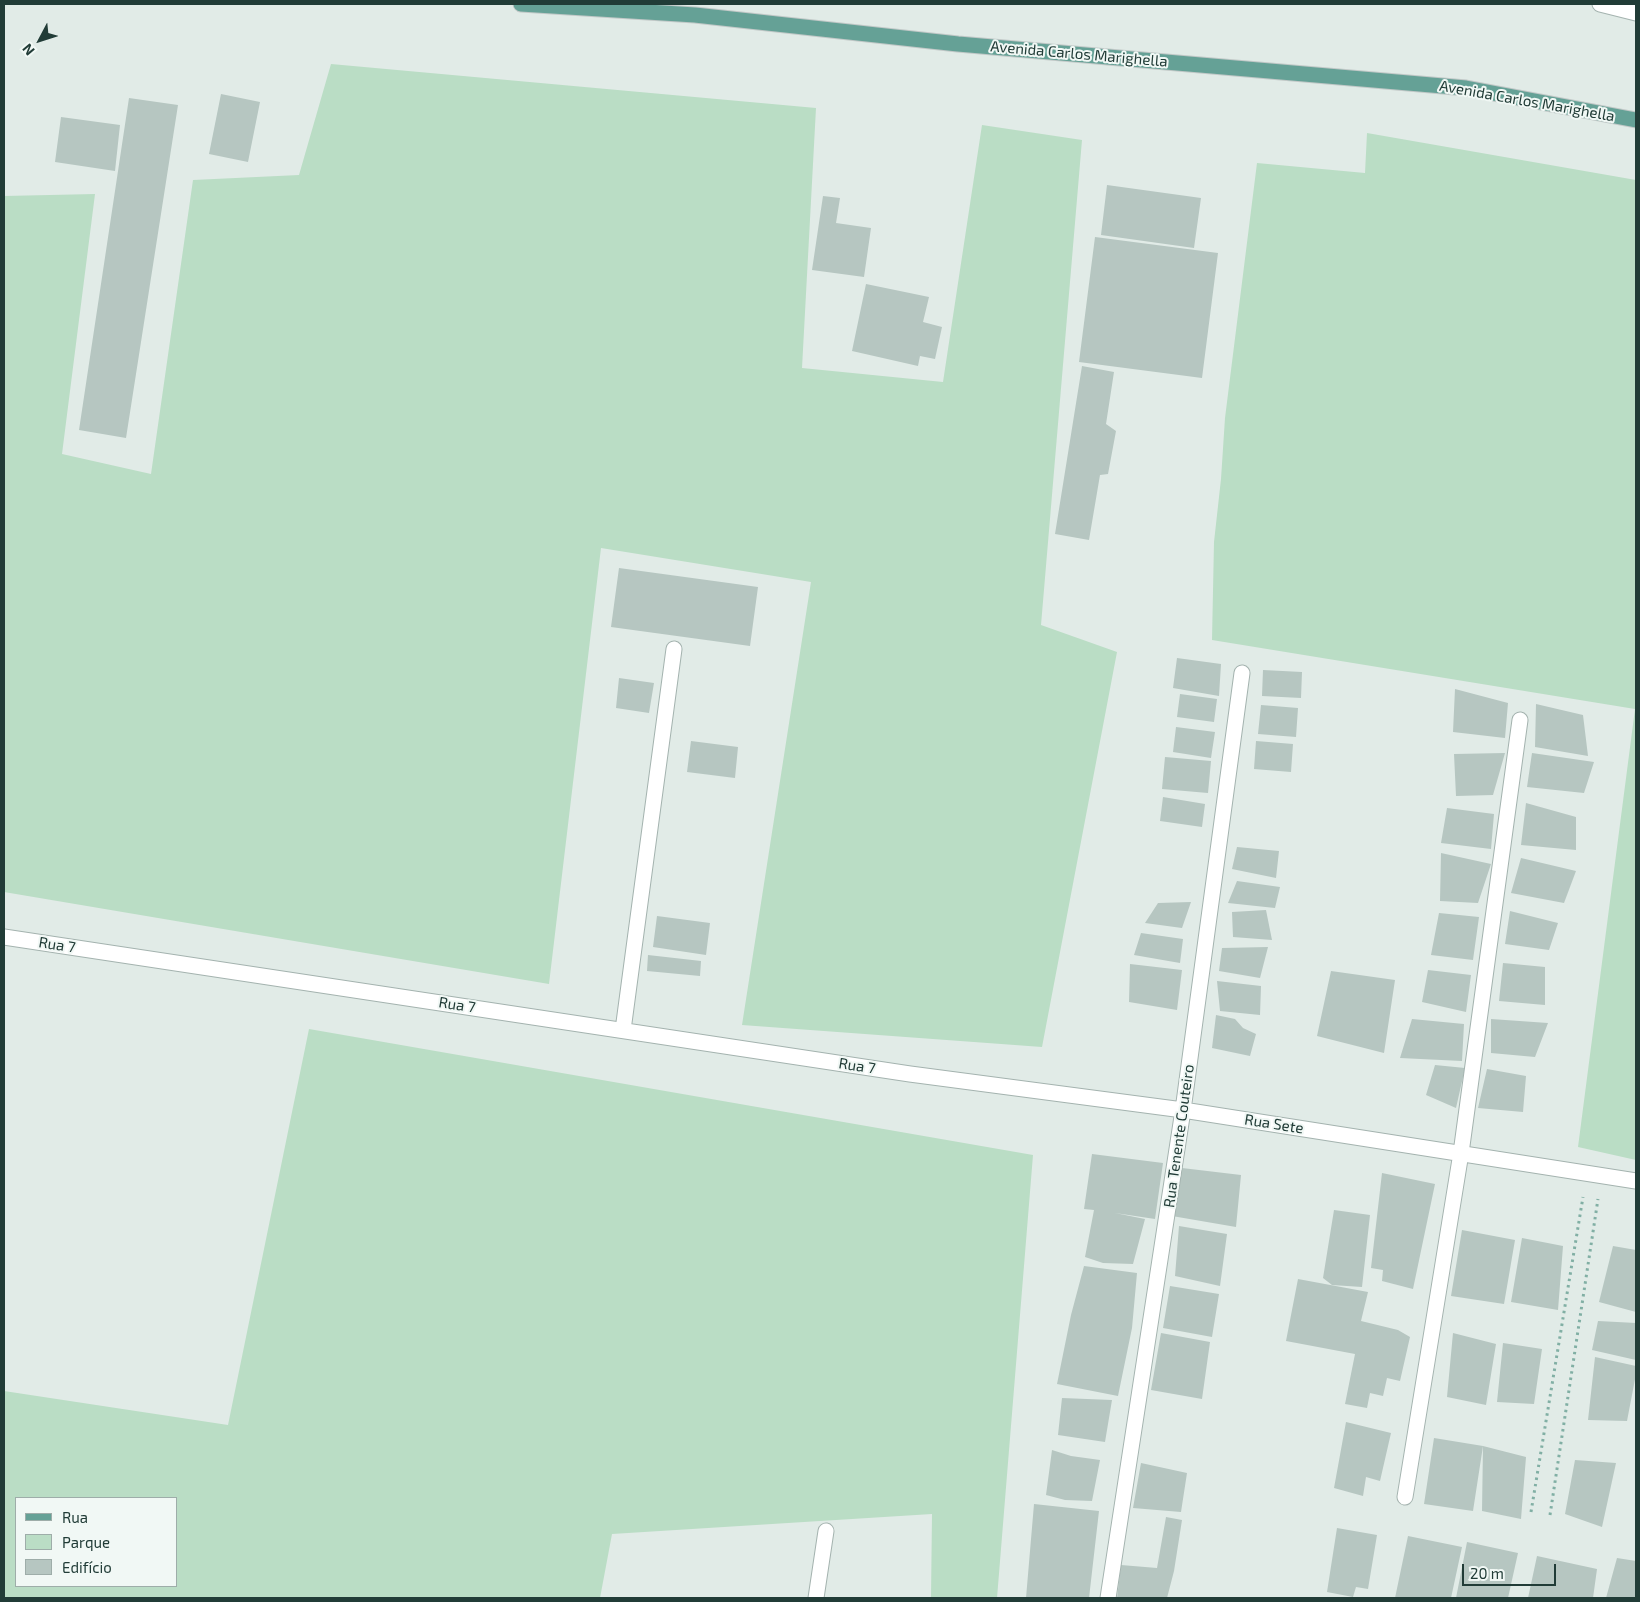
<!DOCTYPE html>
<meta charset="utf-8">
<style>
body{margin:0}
#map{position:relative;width:1640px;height:1602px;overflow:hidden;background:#e1ebe7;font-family:"Exo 2",sans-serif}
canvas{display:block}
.frame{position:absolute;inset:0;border:5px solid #213c37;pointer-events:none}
.legend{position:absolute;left:15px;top:1497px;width:162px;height:90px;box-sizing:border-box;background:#f1f8f5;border:1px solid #9eada9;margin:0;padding:6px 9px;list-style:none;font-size:15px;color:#213c37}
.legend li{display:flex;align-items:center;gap:10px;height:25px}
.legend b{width:25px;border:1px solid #9eada9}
.north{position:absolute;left:15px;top:15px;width:50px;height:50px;-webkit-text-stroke:4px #f1f8f5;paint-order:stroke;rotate:230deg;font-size:14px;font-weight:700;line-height:20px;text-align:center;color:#213c37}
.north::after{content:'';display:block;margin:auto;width:18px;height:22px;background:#213c37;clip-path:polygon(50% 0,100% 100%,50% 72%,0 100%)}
.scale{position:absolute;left:1462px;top:1564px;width:94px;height:22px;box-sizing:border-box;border:2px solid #213c37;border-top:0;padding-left:6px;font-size:15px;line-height:18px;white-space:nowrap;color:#213c37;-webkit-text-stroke:4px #f1f8f5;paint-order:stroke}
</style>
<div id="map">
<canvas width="1640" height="1602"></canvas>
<div class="frame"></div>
<ul class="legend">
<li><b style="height:6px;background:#65a196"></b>Rua</li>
<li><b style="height:14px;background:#baddc5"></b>Parque</li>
<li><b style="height:14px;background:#b6c6c1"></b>Edifício</li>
</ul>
<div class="north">N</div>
<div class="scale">20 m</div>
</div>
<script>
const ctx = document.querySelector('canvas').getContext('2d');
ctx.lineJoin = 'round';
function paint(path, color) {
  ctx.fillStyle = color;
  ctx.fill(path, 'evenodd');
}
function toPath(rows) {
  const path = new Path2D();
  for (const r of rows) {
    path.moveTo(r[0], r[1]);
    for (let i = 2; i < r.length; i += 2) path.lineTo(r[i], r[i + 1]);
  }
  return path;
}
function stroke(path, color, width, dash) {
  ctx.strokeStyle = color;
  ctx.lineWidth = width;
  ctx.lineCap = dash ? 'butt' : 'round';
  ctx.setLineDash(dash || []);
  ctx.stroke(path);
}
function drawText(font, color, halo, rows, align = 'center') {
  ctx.font = font + ' "Exo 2",sans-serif';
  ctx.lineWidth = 4;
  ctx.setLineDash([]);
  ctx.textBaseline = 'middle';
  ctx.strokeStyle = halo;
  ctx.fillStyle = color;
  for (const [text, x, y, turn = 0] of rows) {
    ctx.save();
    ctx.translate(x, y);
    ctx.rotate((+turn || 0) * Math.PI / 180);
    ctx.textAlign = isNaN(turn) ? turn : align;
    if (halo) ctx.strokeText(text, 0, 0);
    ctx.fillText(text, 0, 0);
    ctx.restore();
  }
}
paint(toPath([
 [331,64,816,108,802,368,943,382,982,125,1082,140,1041,625,1117,652,1042,1047,742,1025,811,582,601,548,549,984,4,892,4,196,95,194,62,454,151,474,193,180,299,175],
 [1367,133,1636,180,1636,1160,1578,1147,1635,709,1212,640,1214,542,1221,479,1225,418,1257,163,1365,173],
 [309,1029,1033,1155,997,1598,931,1598,932,1514,612,1534,600,1598,4,1598,4,1391,228,1425],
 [16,1498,176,1498,176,1586,16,1586]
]), '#baddc5');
paint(toPath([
 [221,94,260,102,248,162,209,154],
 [129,98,178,105,126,438,79,430],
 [61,117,120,125,115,171,55,162],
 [1107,185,1201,198,1194,248,1101,235],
 [823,196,840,198,836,223,871,228,864,277,812,270],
 [1095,237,1218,253,1202,378,1079,362],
 [866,284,929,297,923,322,942,327,935,359,920,356,918,366,852,351],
 [1082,366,1114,372,1106,424,1116,431,1108,474,1100,475,1089,540,1055,534],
 [619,568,758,587,750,646,611,627],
 [1177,658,1221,664,1219,696,1173,688],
 [1263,670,1302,672,1301,698,1262,696],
 [619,678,654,683,649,713,616,708],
 [1455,689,1508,703,1505,738,1453,732],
 [1180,694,1217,699,1214,722,1177,717],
 [1536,704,1583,715,1588,756,1535,747],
 [1261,705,1298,708,1296,737,1258,734],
 [1176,727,1215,732,1211,758,1173,752],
 [691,741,738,747,735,778,687,772],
 [1256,741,1293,744,1291,772,1254,769],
 [1505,753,1493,795,1456,796,1454,754],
 [1532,753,1594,762,1584,793,1527,787],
 [1165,757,1211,761,1208,793,1162,789],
 [1163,797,1205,804,1202,827,1160,821],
 [1526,803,1576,817,1576,850,1521,845],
 [1447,808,1494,814,1491,849,1441,843],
 [1237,847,1279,851,1276,878,1232,869],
 [1441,853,1491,864,1478,903,1440,901],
 [1521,858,1576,871,1564,903,1511,893],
 [1237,881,1280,887,1275,908,1228,903],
 [1191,902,1182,928,1145,923,1158,903],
 [1266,910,1272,940,1233,937,1232,912],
 [1510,911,1558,923,1549,950,1505,944],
 [1439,913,1479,917,1473,960,1431,955],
 [657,916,710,923,706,955,653,947],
 [1141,933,1183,939,1180,963,1134,955],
 [1268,947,1260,978,1219,971,1222,948],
 [648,955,701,961,700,976,647,971],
 [1503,963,1545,967,1545,1005,1499,1001],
 [1130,964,1182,970,1177,1010,1129,1002],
 [1428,970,1471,975,1466,1012,1422,1002],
 [1331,971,1395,980,1384,1053,1317,1036],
 [1217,981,1261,986,1260,1015,1220,1011],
 [1216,1015,1235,1019,1243,1028,1256,1034,1250,1056,1212,1048],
 [1412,1019,1464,1024,1462,1061,1400,1058],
 [1491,1019,1548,1023,1535,1057,1491,1053],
 [1435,1065,1465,1068,1456,1108,1426,1095],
 [1487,1069,1526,1076,1523,1112,1478,1108],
 [1092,1154,1163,1163,1155,1219,1115,1213,1145,1219,1133,1264,1103,1263,1085,1257,1094,1210,1084,1209],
 [1182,1168,1241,1175,1236,1227,1172,1216],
 [1382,1173,1435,1184,1413,1289,1382,1281,1383,1270,1371,1268],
 [1334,1210,1370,1215,1362,1287,1332,1285,1323,1278],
 [1179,1226,1227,1234,1220,1286,1175,1276],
 [1462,1230,1515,1240,1504,1304,1451,1296],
 [1522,1238,1563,1246,1558,1310,1511,1302],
 [1613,1246,1636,1250,1636,1312,1599,1302],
 [1084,1266,1137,1273,1132,1328,1118,1396,1057,1384,1071,1315],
 [1298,1279,1368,1292,1361,1321,1398,1330,1410,1337,1400,1381,1387,1378,1383,1396,1370,1393,1367,1408,1345,1404,1355,1354,1286,1341],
 [1170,1286,1219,1294,1212,1337,1163,1328],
 [1598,1321,1636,1323,1636,1360,1592,1350],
 [1161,1333,1210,1342,1202,1399,1151,1390],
 [1453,1333,1496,1344,1486,1405,1447,1397],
 [1503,1343,1542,1349,1534,1404,1497,1402],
 [1595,1357,1636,1366,1636,1374,1627,1421,1588,1420],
 [1062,1398,1112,1400,1105,1442,1058,1435],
 [1346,1422,1391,1433,1380,1481,1366,1477,1363,1496,1334,1488],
 [1434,1438,1483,1446,1526,1457,1521,1519,1482,1511,1483,1446,1473,1511,1424,1504],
 [1052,1450,1071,1456,1100,1460,1092,1501,1065,1500,1046,1495],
 [1575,1460,1616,1463,1602,1527,1565,1514],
 [1141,1463,1187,1473,1181,1512,1133,1508],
 [1034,1504,1099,1511,1089,1598,1026,1598],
 [1166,1517,1182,1520,1174,1571,1167,1598,1117,1598,1121,1565,1157,1568],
 [1337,1528,1377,1535,1368,1589,1356,1587,1353,1597,1327,1592],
 [1408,1536,1462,1547,1451,1598,1395,1598],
 [1467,1542,1518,1553,1508,1598,1456,1598],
 [1537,1556,1597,1569,1593,1598,1528,1598],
 [1617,1558,1636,1561,1636,1598,1606,1598]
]), '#b6c6c1');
const minor = toPath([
 [1600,4,1636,13],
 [4,937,910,1074,1183,1110,1636,1181],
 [623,1030,674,649],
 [1405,1497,1461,1153,1520,720],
 [816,1598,826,1531],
 [1108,1598,1183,1110,1242,673]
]);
const major = toPath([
 [521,4,695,15,958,44,1466,88,1636,120]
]);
stroke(minor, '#a4b3af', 17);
stroke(major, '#c1c8c7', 17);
stroke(toPath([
 [1531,1512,1583,1197],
 [1550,1515,1598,1199]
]), '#81afa4', 3, [2.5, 4]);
stroke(minor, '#fff', 15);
stroke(major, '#65a196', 15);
drawText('15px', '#213c37', '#f1f8f5', [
 ["Avenida Carlos Marighella",1079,54,5],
 ["Avenida Carlos Marighella",1527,101,10],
 ["Rua 7",57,945,9],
 ["Rua 7",457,1005,9],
 ["Rua 7",857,1066,9],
 ["Rua Sete",1274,1124,9],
 ["Rua Tenente Couteiro",1179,1136,-82]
]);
</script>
